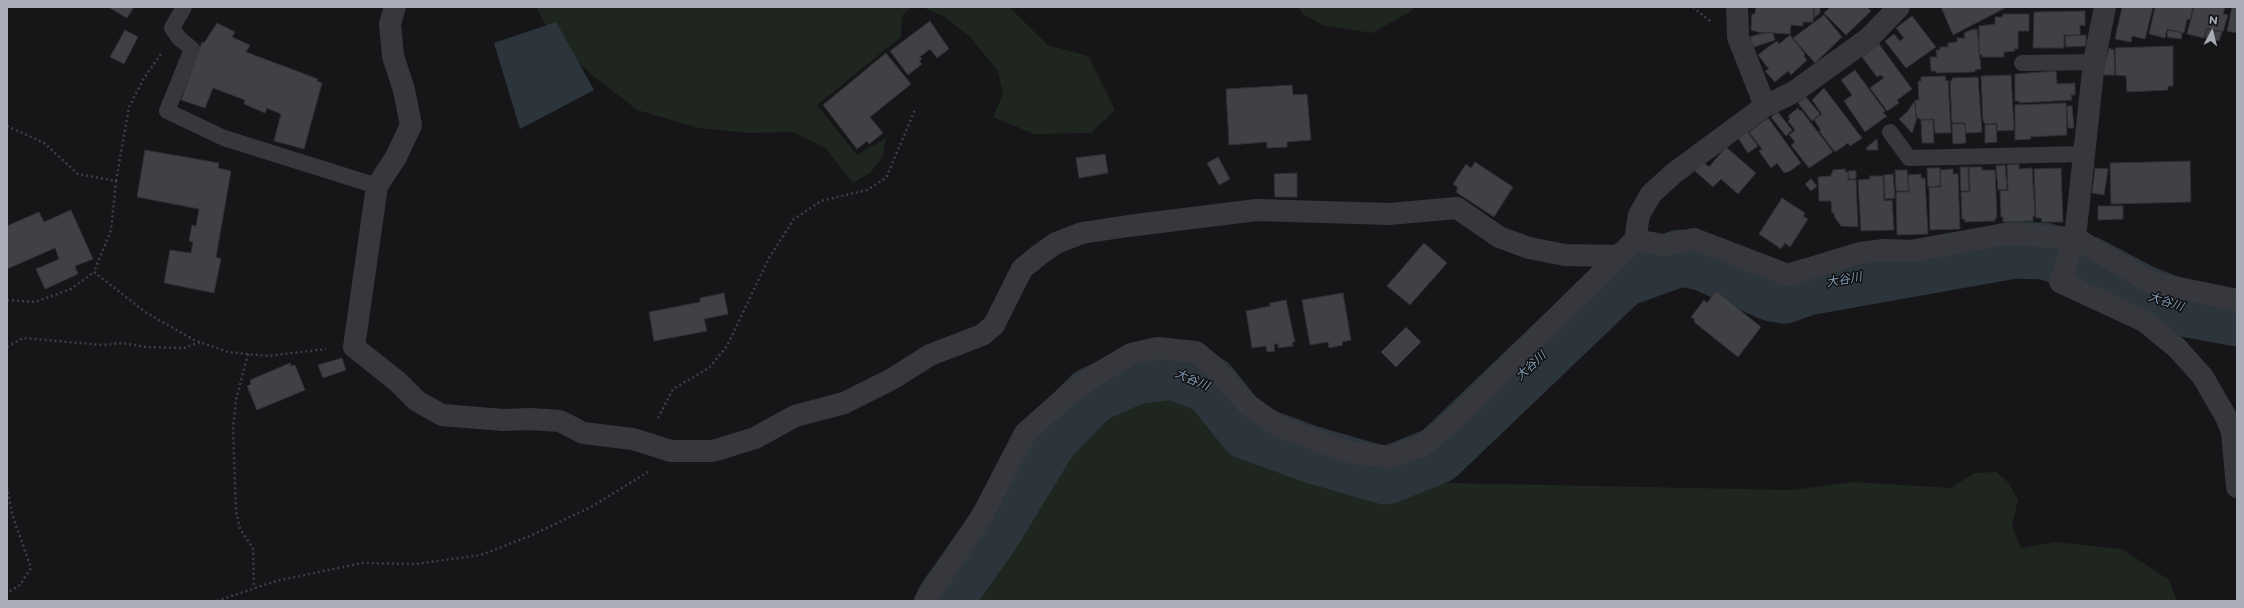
<!DOCTYPE html>
<meta charset="utf-8">
<style>
body{margin:0}
#map{position:relative;width:2244px;height:608px;overflow:hidden;background:#161618;font-family:Montserrat,sans-serif}
canvas{display:block}
.frame{position:absolute;inset:0;border:8px solid #a8adb8;pointer-events:none}
.north{position:absolute;left:2192px;top:12px;width:40px;height:40px;-webkit-text-stroke:3px #111113;paint-order:stroke;rotate:7deg;font-size:11px;font-weight:700;line-height:16px;text-align:center;color:#a8adb8}
.north::after{content:'';display:block;margin:auto;width:14px;height:18px;background:#a8adb8;clip-path:polygon(50% 0,100% 100%,50% 72%,0 100%)}
</style>
<div id="map">
<canvas width="2244" height="608"></canvas>
<div class="frame"></div>
<div class="north">N</div>
</div>
<script>
const ctx = document.querySelector('canvas').getContext('2d');
ctx.lineJoin = 'round';
function paint(path, color) {
  ctx.fillStyle = color;
  ctx.fill(path, 'evenodd');
}
function toPath(rows) {
  const path = new Path2D();
  for (const r of rows) {
    path.moveTo(r[0], r[1]);
    for (let i = 2; i < r.length; i += 2) path.lineTo(r[i], r[i + 1]);
  }
  return path;
}
function stroke(path, color, width, dash) {
  ctx.strokeStyle = color;
  ctx.lineWidth = width;
  ctx.lineCap = dash ? 'butt' : 'round';
  ctx.setLineDash(dash || []);
  ctx.stroke(path);
}
function drawText(font, color, halo, rows, align = 'center') {
  ctx.font = font + ' Montserrat,"Noto Sans JP",sans-serif';
  ctx.lineWidth = 3;
  ctx.setLineDash([]);
  ctx.textBaseline = 'middle';
  ctx.strokeStyle = halo;
  ctx.fillStyle = color;
  for (const [text, x, y, turn = 0] of rows) {
    ctx.save();
    ctx.translate(x, y);
    ctx.rotate((+turn || 0) * Math.PI / 180);
    ctx.textAlign = isNaN(turn) ? turn : align;
    if (halo) ctx.strokeText(text, 0, 0);
    ctx.fillText(text, 0, 0);
    ctx.restore();
  }
}
paint(toPath([
 [536,7,911,7,902,16,901,37,817,105,857,155,886,138,883,156,871,172,853,183,825,148,793,132,750,133,699,128,637,110,592,75,553,39],
 [922,7,1009,7,1048,45,1088,56,1115,110,1091,133,1034,134,993,117,1003,94,998,71,970,37,945,17],
 [1298,7,1413,7,1413,10,1372,33,1322,25,1303,14],
 [1174,384,1203,404,1247,441,1350,481,1792,490,1854,482,1951,488,1974,473,1996,472,2008,482,2018,500,2012,526,2021,548,2055,542,2122,549,2169,580,2177,601,961,601,979,582,1048,471,1094,414,1128,391]
]), '#1e261f');
paint(toPath([
 [556,22,594,90,520,129,494,43]
]), '#2c353c');
stroke(toPath([
 [944,601,994,530,1050,438,1092,395,1135,376,1173,371,1210,385,1247,431,1313,455,1386,476,1438,455,1622,279,1680,258,1702,262,1772,293,1785,295,1807,287,2015,250,2044,251,2087,264,2142,293,2178,307,2237,318]
]), '#2c353c', 57);
const building = toPath([
 [108,7,134,7,127,18,108,7],
 [1756,7,1814,7,1813,22,1803,22,1803,26,1791,25,1790,34,1758,32,1751,30,1752,14,1755,14,1756,7],
 [1815,7,1820,7,1820,13,1814,18,1815,7],
 [1831,7,1867,7,1871,11,1846,35,1824,13,1831,7],
 [1941,7,2004,7,2005,8,1953,35,1941,7],
 [2122,7,2153,7,2145,39,2132,36,2131,42,2115,39,2122,7],
 [2155,7,2193,7,2190,20,2187,19,2184,33,2167,29,2165,38,2149,34,2155,7],
 [2194,7,2225,7,2223,14,2228,15,2223,32,2207,28,2204,38,2187,34,2194,7],
 [2232,7,2237,7,2237,33,2227,31,2232,7],
 [2085,11,2085,26,2080,25,2080,35,2064,35,2064,48,2033,48,2034,12,2085,11],
 [2003,14,2029,14,2029,31,2018,31,2018,49,2014,49,2015,51,2004,52,2004,57,1982,57,1982,55,1979,54,1979,26,1995,24,1995,17,2003,17,2003,14],
 [1824,15,1842,37,1815,63,1793,38,1824,15],
 [1912,16,1936,47,1906,68,1885,41,1894,34,1900,41,1904,38,1896,28,1912,16],
 [930,21,949,49,937,58,930,49,920,57,922,59,919,61,922,64,908,75,890,51,930,21],
 [217,23,235,32,232,37,250,45,246,52,318,79,317,81,322,83,304,149,274,141,281,114,267,108,265,113,244,104,245,100,213,88,205,108,181,100,202,42,204,43,217,23],
 [1977,29,1981,69,1975,70,1975,72,1936,73,1936,71,1931,71,1930,57,1937,57,1936,50,1940,50,1940,47,1948,47,1948,43,1957,42,1957,38,1965,38,1964,33,1971,30,1977,29],
 [2207,29,2222,32,2219,41,2205,38,2207,29],
 [125,30,138,37,124,64,110,57,125,30],
 [2168,30,2182,33,2181,39,2167,37,2168,30],
 [1763,33,1773,33,1775,40,1754,47,1750,37,1763,33],
 [1790,35,1805,54,1804,56,1807,60,1791,75,1788,71,1775,82,1765,71,1769,69,1758,55,1768,47,1777,41,1779,44,1790,35],
 [2086,35,2086,46,2066,47,2065,36,2086,35],
 [1879,44,1912,89,1897,100,1899,103,1887,111,1870,88,1884,78,1881,75,1877,77,1862,57,1879,44],
 [2173,46,2173,86,2168,86,2168,90,2127,92,2126,76,2116,75,2115,48,2173,46],
 [2109,48,2114,50,2115,75,2102,75,2109,48],
 [886,53,911,84,870,117,883,133,869,144,867,141,857,149,823,105,886,53],
 [1855,70,1885,111,1883,113,1887,116,1865,132,1844,101,1852,95,1841,80,1855,70],
 [2056,71,2057,84,2075,83,2075,95,2071,95,2072,100,2019,103,2019,101,2015,101,2015,74,2056,71],
 [2011,75,2014,130,1997,131,1997,123,1985,124,1983,120,1981,76,2011,75],
 [1945,76,1946,81,1948,80,1951,133,1935,133,1934,119,1920,120,1920,118,1916,118,1915,100,1919,100,1918,81,1921,81,1921,77,1945,76],
 [1978,77,1982,132,1966,133,1965,123,1952,123,1950,81,1952,81,1952,78,1978,77],
 [1292,85,1293,95,1307,94,1311,140,1287,142,1287,147,1267,148,1267,142,1229,145,1226,89,1292,85],
 [1824,88,1862,138,1850,146,1848,143,1837,151,1834,151,1819,131,1821,130,1814,120,1822,114,1812,100,1824,88],
 [1806,97,1820,114,1812,121,1798,103,1806,97],
 [1914,102,1917,118,1912,133,1899,119,1908,111,1914,102],
 [2066,103,2067,135,2030,137,2031,139,2015,140,2015,105,2066,103],
 [2067,106,2072,106,2074,128,2068,128,2067,106],
 [1798,108,1800,111,1801,110,1833,152,1809,168,1791,145,1795,142,1789,135,1795,130,1788,121,1790,119,1788,116,1798,108],
 [1778,112,1792,130,1786,136,1771,117,1778,112],
 [1768,118,1801,163,1790,171,1784,173,1777,163,1771,168,1759,151,1762,149,1749,132,1768,118],
 [1921,120,1933,120,1934,143,1922,143,1921,120],
 [1952,124,1965,124,1966,143,1953,144,1952,124],
 [1996,124,1997,142,1985,143,1985,125,1996,124],
 [1747,131,1758,146,1748,153,1738,138,1747,131],
 [1877,139,1878,150,1867,150,1867,147,1877,139],
 [1726,147,1756,173,1738,194,1721,179,1713,187,1695,171,1703,162,1709,167,1726,147],
 [145,150,219,163,218,168,231,171,216,257,221,259,214,293,164,283,170,250,191,253,193,242,189,241,192,225,196,226,199,209,137,197,145,150],
 [1105,154,1108,173,1079,178,1076,158,1105,154],
 [1218,157,1230,179,1219,185,1207,163,1218,157],
 [2190,161,2191,202,2111,204,2110,163,2190,161],
 [1475,162,1513,187,1494,217,1456,192,1458,188,1453,184,1466,164,1471,168,1475,162],
 [2019,164,2019,169,2032,168,2035,216,2033,216,2033,221,2003,222,2003,217,2001,217,2000,191,2008,190,2007,165,2019,164],
 [2005,165,2007,189,1998,190,1996,166,2005,165],
 [1960,167,1968,167,1969,191,1961,191,1960,167],
 [1969,167,1982,167,1982,170,1995,170,1997,218,1995,218,1995,221,1965,222,1965,219,1962,219,1961,192,1970,192,1969,167],
 [1927,168,1940,168,1940,186,1928,187,1927,168],
 [2061,168,2063,222,2042,222,2041,218,2036,218,2034,169,2061,168],
 [2095,168,2108,169,2104,195,2092,193,2095,168],
 [1845,169,1845,172,1848,172,1848,180,1856,180,1858,227,1841,226,1835,218,1834,213,1832,213,1831,201,1819,201,1818,177,1831,176,1833,170,1845,169],
 [1953,169,1953,174,1958,174,1960,229,1930,230,1929,187,1941,187,1940,170,1953,169],
 [1895,170,1907,170,1909,191,1896,191,1895,170],
 [1848,171,1856,171,1856,179,1849,179,1848,171],
 [1297,173,1297,197,1275,197,1274,174,1297,173],
 [1893,174,1895,198,1885,199,1884,175,1893,174],
 [1921,174,1921,178,1925,178,1928,234,1897,235,1896,192,1909,192,1908,175,1921,174],
 [1870,176,1883,176,1884,201,1892,200,1894,230,1861,231,1858,180,1870,179,1870,176],
 [1811,179,1817,186,1811,191,1805,184,1811,179],
 [1782,198,1805,213,1803,216,1808,219,1790,247,1785,243,1781,249,1759,234,1782,198],
 [2098,206,2123,206,2123,219,2098,220,2098,206],
 [71,210,93,259,75,266,78,274,45,289,36,269,59,259,55,248,7,269,7,226,39,212,44,222,71,210],
 [1424,243,1447,263,1410,305,1387,286,1424,243],
 [1716,291,1761,327,1738,357,1694,322,1695,320,1691,317,1704,300,1707,303,1716,291],
 [724,293,728,314,704,319,707,331,654,341,649,312,700,302,700,298,724,293],
 [1343,293,1351,340,1342,342,1343,345,1329,348,1328,342,1310,345,1302,300,1343,293],
 [1286,300,1295,342,1292,342,1293,346,1278,348,1278,344,1274,344,1275,351,1267,352,1266,346,1252,348,1246,311,1270,306,1270,303,1286,300],
 [1406,327,1421,342,1396,367,1381,352,1406,327],
 [342,358,346,370,323,378,318,365,342,358],
 [290,363,291,366,295,365,305,390,257,410,247,386,251,384,250,380,290,363]
]);
paint(building, '#404145');
stroke(building, '#303034', 1);
stroke(toPath([
 [1693,7,1710,21],
 [7,126,44,143,78,174,116,181,111,230,94,272,145,312,194,340,228,352,268,356,326,349],
 [116,181,129,107,144,78,161,54],
 [7,300,35,302,71,289,94,272],
 [7,347,23,338,103,345,122,343,146,347,184,348,200,342],
 [248,354,236,400,233,428,236,511,240,529,253,548,254,588],
 [658,418,673,389,709,368,727,346,769,258,794,219,821,201,867,190,886,178,915,110],
 [7,487,12,514,31,568,20,585,7,593],
 [217,601,276,581,362,563,416,564,481,555,530,536,591,507,648,472]
]), '#3d3f44', 2.5, [2, 3]);
stroke(toPath([
 [184,7,172,28,179,38,192,49,167,111,224,138,377,186],
 [2022,63,2094,62],
 [1890,132,1909,158,2083,154]
]), '#37383d', 16);
stroke(toPath([
 [395,7,390,24,393,56,404,90,411,125,396,157,377,186,354,347,398,382,417,401,442,415,503,420,530,419,560,421,583,433,633,439,671,451,713,451,755,438,795,416,844,403,892,379,930,355,982,335,994,325,1022,269,1039,255,1056,243,1082,233,1128,226,1257,210,1389,214,1457,208,1499,237,1529,248,1565,255,1618,256],
 [1737,7,1738,37,1765,106],
 [2105,7,2094,62,2075,238,2060,282,2144,321,2177,348,2203,377,2226,417,2232,432,2237,487],
 [1635,240,1664,245,1694,239,1788,275,1860,253,1884,250,1914,251,2005,234,2075,238,2150,282,2237,300],
 [925,601,982,516,1025,433,1068,395,1097,374,1131,354,1157,348,1196,352,1213,366,1248,405,1280,427,1348,452,1390,457,1422,446,1451,422,1635,240,1639,215,1651,194,1674,173,1765,106,1794,92,1869,38,1899,7]
]), '#37383d', 22);
drawText('italic 12px', '#7f9bb3', '#111113', [
 ["大谷川",1844,280,-10],
 ["大谷川",2166,302,18],
 ["大谷川",1531,366,-43],
 ["大谷川",1192,380,23]
]);
</script>
